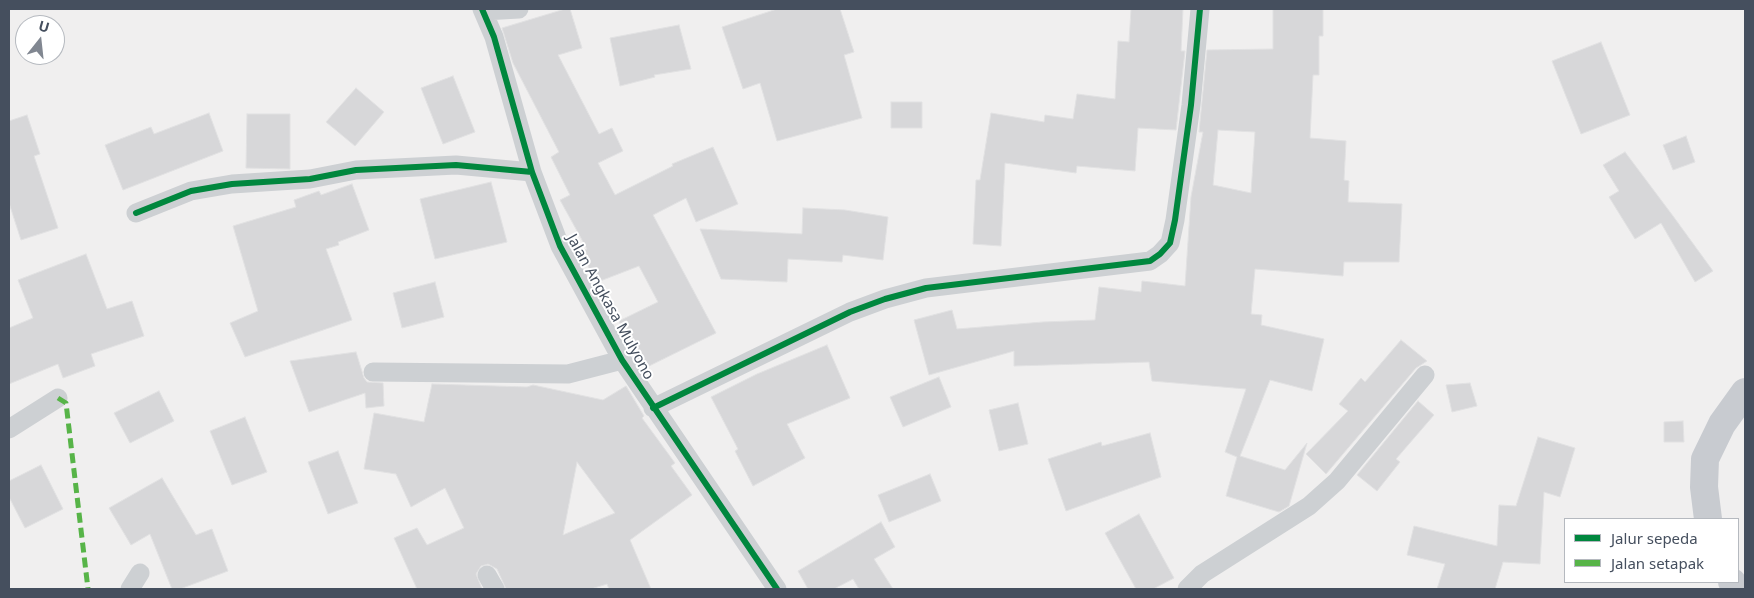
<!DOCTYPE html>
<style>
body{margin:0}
#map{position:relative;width:1754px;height:598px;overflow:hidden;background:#f0efef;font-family:"Noto Sans",sans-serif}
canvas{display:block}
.frame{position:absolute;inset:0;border:10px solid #454f5e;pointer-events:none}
.legend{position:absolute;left:1564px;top:518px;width:175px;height:65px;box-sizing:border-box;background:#fff;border:1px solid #b5b9bf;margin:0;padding:6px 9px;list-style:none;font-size:15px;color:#454f5e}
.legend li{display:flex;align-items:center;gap:10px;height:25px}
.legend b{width:25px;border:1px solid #b5b9bf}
.north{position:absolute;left:15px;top:15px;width:50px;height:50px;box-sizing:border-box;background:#fff;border:1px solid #b5b9bf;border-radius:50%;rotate:16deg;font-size:14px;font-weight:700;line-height:20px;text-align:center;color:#454f5e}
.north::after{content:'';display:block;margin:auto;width:18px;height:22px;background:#818791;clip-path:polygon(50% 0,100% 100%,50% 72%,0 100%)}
</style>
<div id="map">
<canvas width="1754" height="598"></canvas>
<div class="frame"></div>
<ul class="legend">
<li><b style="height:6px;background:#00873e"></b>Jalur sepeda</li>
<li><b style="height:6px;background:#57b448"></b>Jalan setapak</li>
</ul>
<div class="north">U</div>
</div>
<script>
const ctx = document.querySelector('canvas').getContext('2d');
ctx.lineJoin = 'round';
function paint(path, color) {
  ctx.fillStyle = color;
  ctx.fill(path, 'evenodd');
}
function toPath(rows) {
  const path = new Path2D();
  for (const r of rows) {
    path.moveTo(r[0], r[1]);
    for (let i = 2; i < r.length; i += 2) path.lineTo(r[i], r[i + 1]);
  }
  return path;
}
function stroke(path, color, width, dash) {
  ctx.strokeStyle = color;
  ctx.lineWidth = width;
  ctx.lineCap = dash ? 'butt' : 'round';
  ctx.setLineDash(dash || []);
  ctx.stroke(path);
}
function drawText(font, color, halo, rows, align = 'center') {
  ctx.font = font + ' "Noto Sans",sans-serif';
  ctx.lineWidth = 4;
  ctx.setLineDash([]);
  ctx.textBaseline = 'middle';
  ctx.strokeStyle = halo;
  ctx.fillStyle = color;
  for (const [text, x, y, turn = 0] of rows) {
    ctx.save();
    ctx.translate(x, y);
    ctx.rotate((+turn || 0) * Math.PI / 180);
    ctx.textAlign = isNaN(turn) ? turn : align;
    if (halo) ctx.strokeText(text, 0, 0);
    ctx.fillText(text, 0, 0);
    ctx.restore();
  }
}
const building = toPath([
 [565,9,570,9,582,48,558,55,599,134,612,128,623,151,598,163,615,195,673,166,672,164,713,147,738,204,696,222,686,198,653,215,716,333,643,369,619,321,658,302,639,266,595,283,582,251,587,249,560,200,570,195,551,157,559,152,513,63,502,28,565,9],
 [777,9,840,9,854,52,844,55,862,118,777,141,760,83,743,89,722,27,777,9],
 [1131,9,1183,9,1181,51,1185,51,1176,130,1138,128,1135,171,1077,166,1076,173,1005,163,1001,246,973,244,976,180,980,180,991,113,1044,122,1045,115,1073,119,1077,94,1115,99,1118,41,1129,42,1131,9],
 [1273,9,1323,9,1323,36,1319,36,1319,75,1313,75,1310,138,1346,141,1344,180,1349,181,1348,202,1402,204,1399,262,1344,262,1343,276,1255,269,1251,314,1262,315,1261,325,1324,339,1312,391,1270,380,1240,456,1285,470,1307,443,1289,506,1279,512,1226,496,1237,457,1225,452,1246,389,1152,381,1149,362,1014,366,1014,351,929,375,914,320,952,310,957,329,1043,322,1095,320,1099,287,1141,292,1142,281,1185,286,1191,197,1203,132,1199,132,1207,50,1273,49,1273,9],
 [1218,130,1255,132,1251,193,1213,185,1218,130],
 [679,25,691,69,654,75,655,77,620,86,610,38,679,25],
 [1601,42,1630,115,1581,134,1552,61,1601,42],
 [453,76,475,132,443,144,421,88,453,76],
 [356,88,384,112,355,146,326,122,356,88],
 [891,102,922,102,922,128,891,128,891,102],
 [209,113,223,151,123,190,105,145,151,127,154,134,209,113],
 [247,114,290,114,290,169,246,168,247,114],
 [27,115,40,154,34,156,58,228,21,240,9,203,9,121,27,115],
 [1686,136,1695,162,1673,170,1663,145,1686,136],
 [1625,152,1673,216,1713,271,1695,282,1661,223,1635,239,1609,197,1619,191,1603,165,1625,152],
 [491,182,507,242,435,259,420,199,491,182],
 [352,184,369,230,338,242,339,245,326,249,352,320,245,357,230,323,258,311,233,226,296,207,294,200,319,191,321,195,352,184],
 [803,208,845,210,888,217,883,260,843,255,842,262,788,259,787,282,721,279,700,229,802,234,803,208],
 [86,254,107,309,132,301,144,336,91,354,95,366,63,378,58,364,9,384,9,328,33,318,18,280,86,254],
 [435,282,444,317,402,328,393,293,435,282],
 [1401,340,1427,361,1416,368,1326,474,1306,454,1348,411,1339,404,1361,378,1365,382,1401,340],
 [827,345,850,398,787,424,805,458,753,486,735,451,738,449,711,397,757,374,827,345],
 [356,352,364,378,367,382,383,383,384,406,366,408,365,393,309,412,290,361,356,352],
 [939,377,951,407,903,427,890,397,939,377],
 [1470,383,1477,406,1452,412,1446,385,1470,383],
 [432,384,527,387,533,385,603,400,626,386,644,416,642,418,675,463,671,466,692,495,630,540,651,589,609,589,607,584,591,589,506,589,497,569,488,564,481,566,476,574,482,589,417,589,394,538,417,528,427,545,464,528,445,488,411,507,396,474,364,469,374,413,424,422,432,384],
 [577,462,615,513,563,535,577,462],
 [159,391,174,421,130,443,114,413,159,391],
 [1418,401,1434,415,1396,459,1400,462,1377,491,1357,475,1418,401],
 [1018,403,1028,444,999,451,989,410,1018,403],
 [245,417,267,472,232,485,210,431,245,417],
 [1683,421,1684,442,1664,442,1664,422,1683,421],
 [1150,433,1161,477,1066,511,1048,459,1101,442,1102,446,1150,433],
 [1538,437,1575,448,1560,497,1544,492,1540,564,1503,562,1495,589,1437,589,1445,564,1407,555,1414,526,1497,546,1499,505,1516,506,1538,437],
 [338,451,358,503,328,514,308,462,338,451],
 [41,465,63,509,25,528,9,497,9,481,41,465],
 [930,474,941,501,889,522,878,495,930,474],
 [162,478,196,535,212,529,228,571,180,589,172,589,150,534,131,545,109,508,162,478],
 [1139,514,1174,578,1153,589,1136,589,1105,533,1139,514],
 [881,522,895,547,874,559,893,589,859,589,853,579,834,589,808,589,798,571,881,522]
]);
paint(building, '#d7d7d9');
stroke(building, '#e1e1e2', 1);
stroke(toPath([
 [482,9,494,37,532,172,560,246,622,360,777,589],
 [484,11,519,9],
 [136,213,191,191,232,184,310,179,356,170,456,165,532,172],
 [373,372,568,374,622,360],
 [653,408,850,312,885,299,926,288,1150,261,1160,254,1170,243,1175,220,1191,105,1200,9],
 [9,429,58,398],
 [487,575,495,589],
 [130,589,140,573],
 [1187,589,1202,574,1309,506,1337,481,1425,375]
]), '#cdd0d3', 19);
stroke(toPath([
 [1708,519,1704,487,1705,459,1722,424,1745,392],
 [1732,582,1737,589]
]), '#c8cbd0', 28);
stroke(toPath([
 [58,398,66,403,88,589]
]), '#57b448', 5, [10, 5]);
stroke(toPath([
 [482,9,494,37,532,172,560,246,622,360,777,589],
 [136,213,191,191,232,184,310,179,356,170,456,165,532,172],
 [653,408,850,312,885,299,926,288,1150,261,1160,254,1170,243,1175,220,1191,105,1200,9]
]), '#00873e', 6);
drawText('15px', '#454f5e', '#fff', [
 ["Jalan Angkasa Mulyono",610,307,61]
]);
</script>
